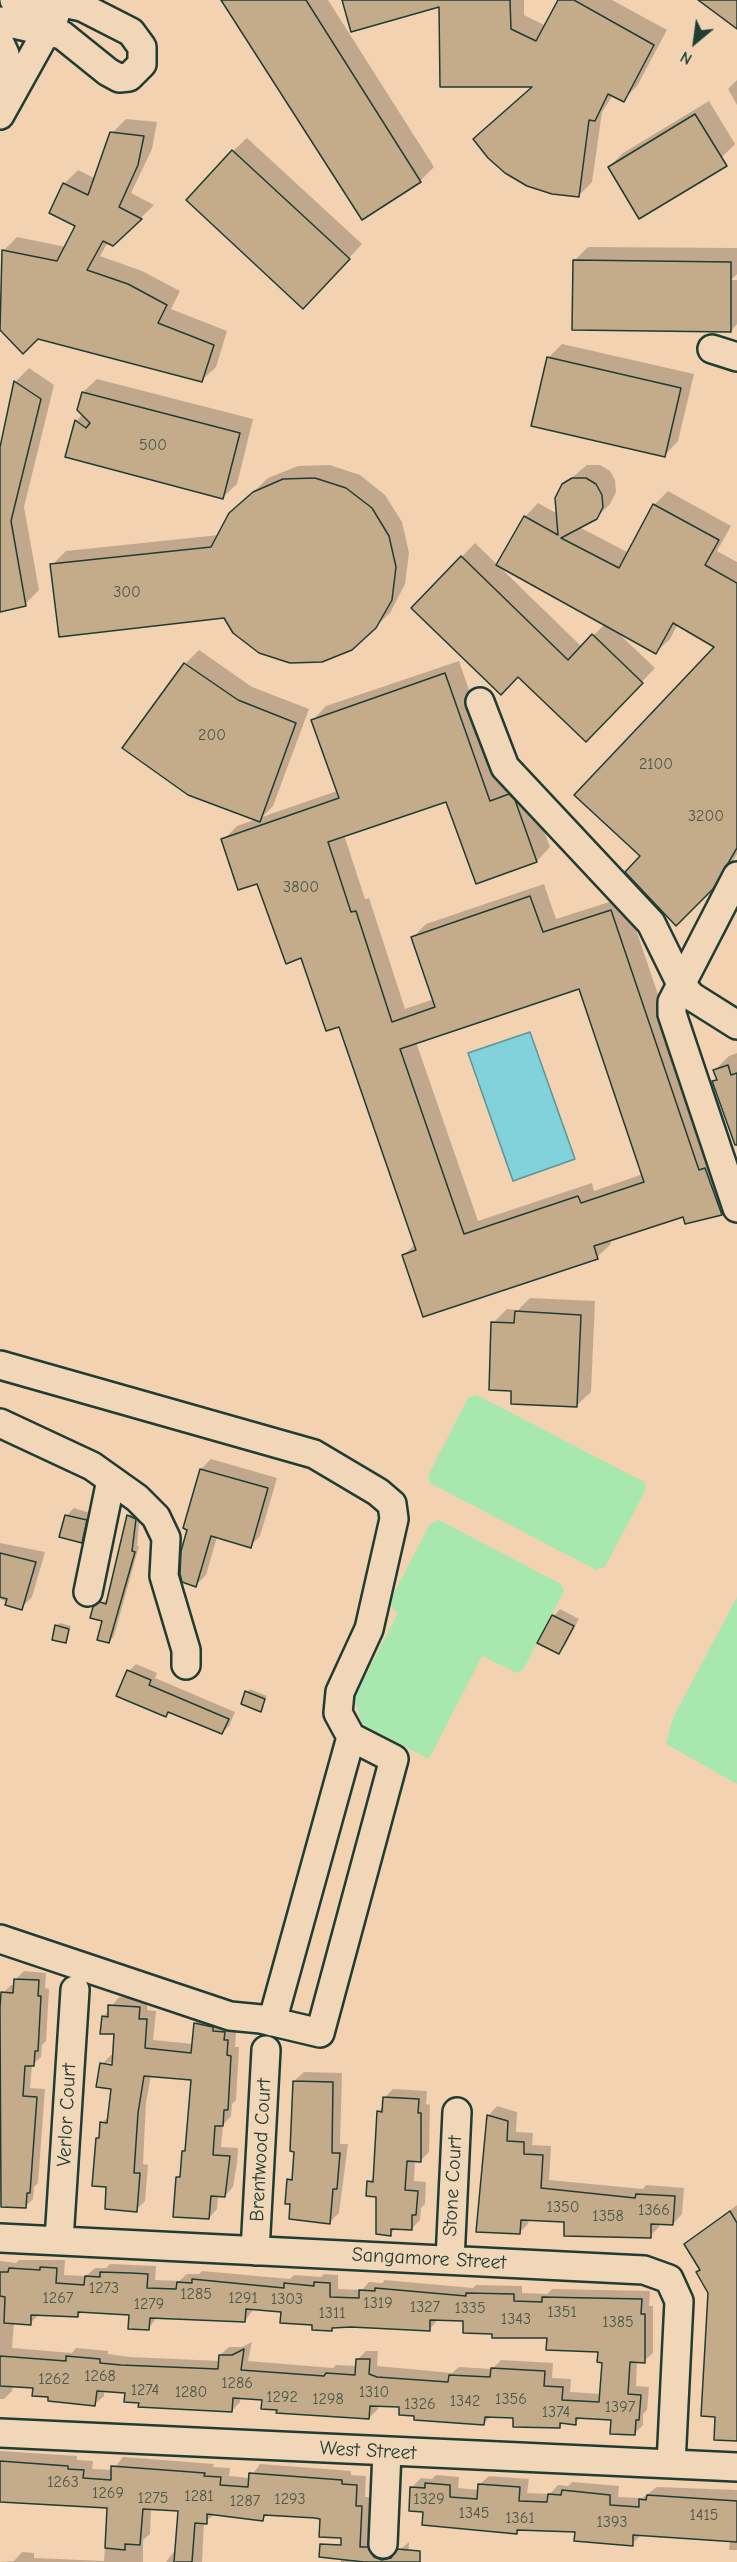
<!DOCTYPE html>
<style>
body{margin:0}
#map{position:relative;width:737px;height:2562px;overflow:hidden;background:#f2d2b1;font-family:"Comic Neue",sans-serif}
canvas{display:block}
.north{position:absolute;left:665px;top:12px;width:60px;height:60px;-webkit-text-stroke:4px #f1d6b8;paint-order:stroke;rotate:209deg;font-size:16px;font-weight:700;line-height:24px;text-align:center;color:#1f3d34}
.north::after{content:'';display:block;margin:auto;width:21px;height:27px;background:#1f3d34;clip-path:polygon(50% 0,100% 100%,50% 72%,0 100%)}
</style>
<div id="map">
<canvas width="737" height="2562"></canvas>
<div class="north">N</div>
</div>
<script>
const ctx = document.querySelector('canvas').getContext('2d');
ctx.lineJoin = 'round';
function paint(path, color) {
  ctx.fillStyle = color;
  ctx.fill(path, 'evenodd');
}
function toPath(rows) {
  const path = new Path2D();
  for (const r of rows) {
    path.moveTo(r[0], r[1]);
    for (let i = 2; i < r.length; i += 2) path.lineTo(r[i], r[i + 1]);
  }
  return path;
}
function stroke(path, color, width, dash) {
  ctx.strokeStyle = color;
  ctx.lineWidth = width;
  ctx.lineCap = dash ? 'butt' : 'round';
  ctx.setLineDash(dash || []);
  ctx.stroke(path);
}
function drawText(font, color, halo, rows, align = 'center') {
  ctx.font = font + ' "Comic Neue",sans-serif';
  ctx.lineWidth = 4.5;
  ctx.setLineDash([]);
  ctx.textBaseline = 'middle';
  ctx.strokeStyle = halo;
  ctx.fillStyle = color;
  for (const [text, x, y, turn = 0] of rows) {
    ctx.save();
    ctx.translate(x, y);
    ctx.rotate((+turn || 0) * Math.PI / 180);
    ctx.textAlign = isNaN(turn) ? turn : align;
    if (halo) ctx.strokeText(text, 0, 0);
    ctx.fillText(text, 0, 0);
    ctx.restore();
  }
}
paint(toPath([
 [477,1395,644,1482,646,1489,605,1567,596,1570,430,1483,428,1476,468,1398],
 [439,1520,561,1584,564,1591,523,1670,517,1673,482,1656,429,1759,362,1724,354,1698,398,1613,393,1609,390,1601,430,1524],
 [737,1597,737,1784,666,1744,673,1718]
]), '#a8e7ae');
const water = toPath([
 [530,1032,575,1159,513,1181,468,1053,530,1032]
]);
paint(water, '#81d2da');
stroke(water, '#5a9698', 1.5);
paint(toPath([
 [223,0,328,0,434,167,420,181],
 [441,0,524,0,524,15,546,26,560,0,612,0,667,30,637,86,623,100,613,95,602,112,592,182,579,195,534,86],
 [737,80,737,105,728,89],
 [709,101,735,144,721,158,609,167,623,153],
 [126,119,157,122,152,149,131,193,154,205,113,245,108,242,100,256,142,271,180,291,171,309,227,331,216,367,202,380,38,337,23,351,0,328,3,251,17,237,66,247,77,225,64,184,78,170,96,179,112,133],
 [247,138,362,244,317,293,233,151],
 [588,247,737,248,737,274,731,280,737,280,737,324,731,331,574,261],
 [562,344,694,374,678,441,665,455,548,358],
 [29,368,54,385,24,507,39,590,25,604,0,610,0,454,16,381],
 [97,379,253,419,237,484,223,497,67,456,76,421,83,414,83,392],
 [330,465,360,475,385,495,402,522,409,553,405,584,390,613,375,627,225,617,52,565,66,551,219,535,245,500,268,478,298,466],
 [587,465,600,465,610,471,615,480,616,492,610,504,596,518,579,527,629,553,654,505,668,491,731,526,717,551,737,562,737,854,726,873,676,924,642,856,717,647,678,624,670,639,656,652,617,632,655,668,600,726,413,608,475,543,582,647,605,624,525,517,538,503,558,514,563,485],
 [199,650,252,687,309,709,273,806,262,817,337,791,313,720,326,706,459,661,503,788,523,781,528,787,550,847,537,861,477,882,447,800,344,835,365,899,369,898,405,1009,434,999,413,937,426,924,544,884,556,919,625,897,713,1157,735,1200,721,1214,684,1215,610,1240,611,1244,597,1257,404,1255,415,1244,340,1025,258,883,223,840,237,826,257,819,185,664],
 [580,987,643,1174,594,1191,592,1183,478,1221,416,1042],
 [737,1053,737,1147,714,1082,718,1078,715,1070,729,1056],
 [530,1298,595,1301,591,1392,577,1405,513,1389,493,1323,507,1309,518,1310],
 [211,1459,277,1478,260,1536,250,1546,217,1537,206,1575,196,1585,189,1529,185,1527,201,1469],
 [74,1508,93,1514,88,1534,82,1541,61,1536,67,1515],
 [134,1511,140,1513,137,1546,139,1546,114,1636,109,1642,103,1620,94,1608,109,1598,128,1516],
 [0,1543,45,1552,32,1597,21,1608,0,1599],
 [560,1609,579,1619,565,1646,558,1653,539,1642,554,1616],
 [60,1623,71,1626,65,1642,56,1626],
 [136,1664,157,1673,155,1678,235,1712,229,1726,222,1733,169,1711,165,1715,129,1671],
 [250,1689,267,1696,260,1710,247,1692],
 [24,1971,46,1973,45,1988,49,1989,46,2041,42,2045,41,2057,32,2065,30,2088,45,2089,38,2183,34,2187,33,2199,25,2207,0,2191,3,1993,11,1985,15,1985,16,1979],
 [119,1997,148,1999,147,2010,156,2011,153,2040,193,2044,195,2024,204,2015,233,2023,233,2031,236,2032,235,2047,239,2047,236,2100,232,2104,231,2116,223,2125,221,2147,238,2148,237,2163,233,2187,225,2196,218,2195,217,2209,209,2218,177,2177,182,2173,183,2151,187,2147,192,2078,151,2075,146,2103,143,2164,148,2165,145,2201,136,2210,108,2186,97,2138,101,2135,102,2123,109,2116,113,2087,102,2064,111,2055,115,2055,116,2033,103,2017],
 [107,2062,120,2064,120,2067,107,2065],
 [304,2072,342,2073,340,2144,348,2144,339,2213,330,2222,291,2203,289,2180,294,2175,296,2151,294,2081],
 [393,2089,427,2091,426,2104,430,2105,429,2152,420,2161,415,2160,414,2181,426,2182,425,2204,421,2208,420,2220,411,2229,396,2228,390,2234,378,2195,369,2182,375,2176,378,2112,384,2106,384,2098],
 [497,2106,517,2112,516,2132,533,2133,532,2145,551,2146,549,2180,643,2189,646,2185,684,2188,682,2214,673,2224,660,2223,659,2227,650,2236,566,2221,529,2219,528,2224,519,2233,488,2116],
 [737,2205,737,2439,716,2415,710,2292,698,2272,701,2269,686,2244],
 [19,2260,65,2260,64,2275,86,2276,95,2268,106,2268,110,2264,156,2266,155,2280,179,2281,187,2274,199,2274,202,2271,290,2279,294,2275,321,2277,324,2274,338,2275,338,2289,362,2290,369,2282,382,2283,385,2280,473,2288,476,2285,522,2286,522,2293,547,2294,552,2289,650,2291,649,2306,653,2306,653,2353,644,2361,637,2361,636,2386,649,2387,647,2410,643,2414,643,2425,634,2434,612,2418,581,2417,575,2423,564,2422,559,2427,515,2417,491,2416,484,2423,416,2415,401,2405,378,2404,378,2409,369,2418,278,2408,264,2398,241,2397,240,2402,232,2411,140,2401,126,2392,104,2390,104,2396,95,2404,50,2396,35,2387,13,2385,12,2391,4,2399,0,2399,0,2261,16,2263],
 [254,2308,282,2310,331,2329,334,2326,429,2330,438,2319,465,2320,493,2333,548,2336,599,2351,603,2361,601,2394,570,2392,571,2379,552,2378,553,2363,501,2360,492,2369,459,2367,452,2373,377,2366,378,2351,366,2351,357,2360,357,2366,336,2365,333,2368,248,2361,252,2342,242,2347,229,2347,220,2355,220,2361,130,2357,108,2354,108,2351,76,2348,72,2353,12,2348,14,2322,30,2323,39,2315,77,2316,83,2311,131,2313,148,2329,157,2317,245,2321],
 [0,2451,77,2456,77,2460,93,2461,92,2469,113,2470,123,2457,214,2464,213,2467,230,2468,229,2476,250,2478,260,2464,351,2471,351,2475,366,2476,365,2497,371,2497,369,2537,378,2538,392,2551,402,2548,409,2542,408,2562,341,2562,342,2537,322,2518,268,2514,263,2519,215,2514,204,2522,202,2562,166,2562,176,2549,180,2509,151,2508,150,2534,143,2540,143,2562,0,2562,14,2561,22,2552,34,2553,34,2558,104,2561,108,2507,0,2500],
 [436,2475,459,2477,458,2488,479,2490,479,2485,489,2476,529,2479,527,2493,550,2494,558,2485,568,2486,572,2482,619,2486,618,2497,642,2498,657,2487,737,2490,737,2550,729,2550,730,2540,642,2534,632,2544,576,2531,520,2528,516,2532,424,2511,412,2487,421,2478,432,2479]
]), '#0003');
const building = toPath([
 [221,0,306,0,421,182,362,220,221,0],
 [342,0,510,0,511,29,536,41,558,0,574,0,654,45,624,102,608,94,595,121,589,120,579,197,552,194,527,186,505,173,488,158,473,139,532,87,440,87,439,7,351,32,342,0],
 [698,0,737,0,737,29,698,0],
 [695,114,727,166,639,219,608,167,695,114],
 [110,132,144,136,138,165,119,207,142,219,113,246,103,241,87,270,128,284,167,305,158,323,214,345,202,382,38,339,23,354,0,330,2,250,57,261,75,226,49,213,63,183,88,195,110,132],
 [232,150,350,259,303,309,186,200,232,150],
 [573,260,731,262,731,332,572,330,573,260],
 [547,357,681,388,665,457,531,426,547,357],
 [14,381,41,399,11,521,26,606,0,612,0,447,14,381],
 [82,392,240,433,223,499,65,457,75,420,86,428,90,423,77,410,82,392],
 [315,478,346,488,372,508,389,536,396,567,392,600,376,628,352,650,322,662,290,663,259,653,233,633,224,618,59,637,50,564,211,547,229,513,253,492,283,479,315,478],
 [572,478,586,478,596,484,602,495,603,507,597,519,561,538,619,568,653,504,719,540,705,565,737,583,737,848,713,889,676,926,625,872,640,856,574,795,714,647,673,623,656,654,496,565,524,516,558,535,555,498,562,484,572,478],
 [461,556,568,660,592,634,643,683,586,742,518,677,501,695,411,608,461,556],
 [184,663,238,700,296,723,260,822,188,795,122,748,184,663],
 [445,673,490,801,509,794,515,800,537,862,476,884,446,802,328,842,351,912,356,911,392,1022,435,1007,411,937,530,896,543,932,611,910,699,1170,705,1168,722,1215,685,1224,683,1217,594,1246,598,1259,423,1317,402,1255,416,1250,339,1027,326,1031,301,958,286,964,257,884,238,890,221,839,339,798,311,720,445,673],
 [579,989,644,1182,581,1203,578,1196,464,1234,400,1049,579,989],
 [728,1065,731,1075,737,1073,737,1145,735,1145,712,1081,717,1080,713,1070,728,1065],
 [515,1311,581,1315,577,1407,511,1404,511,1391,489,1390,491,1322,514,1323,515,1311],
 [200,1469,268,1488,251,1548,211,1536,196,1587,182,1582,180,1574,181,1551,187,1530,183,1528,200,1469],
 [65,1515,87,1520,82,1543,59,1537,65,1515],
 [127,1515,136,1519,132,1551,135,1552,109,1643,97,1640,102,1621,90,1618,93,1607,100,1602,106,1604,127,1515],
 [0,1553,36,1562,22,1610,5,1605,7,1599,0,1597,0,1553],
 [552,1615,574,1626,559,1654,537,1643,552,1615],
 [55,1625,69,1629,66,1643,52,1640,55,1625],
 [127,1670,151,1680,149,1685,229,1719,222,1734,168,1712,166,1717,116,1696,127,1670],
 [245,1691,265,1699,261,1712,241,1704,245,1691],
 [14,1979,39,1980,38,1996,41,1996,38,2051,35,2051,34,2066,25,2066,23,2096,37,2097,30,2193,27,2193,26,2208,1,2207,0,2008,1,1992,13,1993,14,1979],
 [108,2005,140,2007,139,2019,147,2019,145,2048,191,2053,194,2023,213,2027,213,2031,225,2032,224,2040,228,2040,227,2055,231,2056,228,2110,224,2110,223,2126,215,2126,213,2155,230,2156,225,2197,211,2196,209,2219,173,2217,176,2177,180,2177,182,2151,185,2151,191,2080,144,2076,138,2113,134,2173,140,2173,137,2212,105,2209,106,2187,92,2186,96,2138,99,2138,100,2122,107,2123,111,2089,96,2087,100,2063,112,2065,114,2034,100,2034,102,2016,108,2017,108,2005],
 [293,2081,333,2082,332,2153,340,2153,337,2189,333,2189,330,2224,289,2219,290,2204,285,2204,287,2179,292,2180,294,2152,290,2151,293,2081],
 [383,2097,419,2099,418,2113,421,2113,421,2162,407,2161,405,2190,418,2191,416,2215,412,2215,412,2230,391,2229,391,2236,376,2234,376,2197,366,2196,367,2181,373,2182,377,2111,382,2112,383,2097],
 [487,2115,508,2121,507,2141,524,2142,524,2154,543,2155,541,2188,635,2198,636,2194,675,2196,673,2225,651,2224,651,2238,564,2236,564,2222,521,2220,520,2234,476,2232,487,2115],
 [730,2211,737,2223,737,2441,714,2440,715,2417,701,2416,708,2293,696,2272,700,2270,684,2244,730,2211],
 [40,2267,57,2268,56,2283,84,2285,85,2276,100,2277,100,2272,131,2273,148,2274,147,2288,176,2289,177,2282,192,2283,192,2279,284,2288,284,2283,314,2286,314,2282,330,2283,330,2297,359,2298,359,2290,375,2291,375,2288,466,2296,466,2293,514,2294,514,2301,542,2302,542,2297,642,2299,641,2314,645,2314,645,2363,630,2362,628,2394,641,2395,639,2420,636,2420,635,2435,610,2434,611,2420,576,2418,576,2425,560,2423,560,2428,513,2427,513,2418,485,2417,484,2425,414,2420,414,2416,399,2415,399,2407,370,2406,369,2419,276,2413,277,2410,261,2409,262,2400,233,2398,232,2412,138,2407,139,2403,124,2402,125,2393,97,2391,95,2406,48,2401,48,2397,32,2396,33,2388,0,2386,0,2356,66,2361,66,2356,100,2359,100,2363,121,2365,218,2369,219,2355,232,2355,244,2349,241,2370,324,2376,326,2373,355,2375,356,2359,370,2359,369,2374,377,2377,448,2382,449,2375,490,2377,491,2368,545,2371,544,2386,563,2387,562,2400,599,2402,602,2363,597,2362,598,2352,546,2350,547,2338,492,2338,492,2334,463,2333,463,2321,430,2320,430,2331,351,2327,332,2328,332,2331,312,2330,312,2325,280,2323,281,2312,246,2309,245,2322,150,2318,149,2330,128,2329,129,2315,78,2312,78,2317,31,2315,31,2325,4,2323,5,2297,0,2296,0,2272,8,2272,9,2268,40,2270,40,2267],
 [0,2461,68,2466,68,2469,84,2470,83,2478,111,2480,111,2466,205,2473,204,2476,221,2477,220,2485,248,2487,249,2473,342,2480,342,2484,357,2485,356,2506,362,2506,360,2547,368,2547,374,2557,382,2560,391,2558,397,2549,420,2551,420,2562,364,2562,319,2557,320,2544,341,2545,341,2538,319,2537,320,2519,315,2518,264,2515,263,2521,207,2514,207,2524,195,2523,192,2562,174,2562,178,2511,143,2509,140,2545,125,2544,125,2550,105,2548,107,2508,0,2502,0,2461],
 [425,2483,450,2485,450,2497,477,2499,478,2484,520,2487,519,2501,547,2502,548,2494,561,2495,562,2490,610,2495,610,2505,639,2507,639,2499,646,2500,647,2495,737,2501,737,2542,633,2535,633,2546,574,2541,575,2532,517,2530,517,2534,422,2525,423,2512,409,2511,410,2487,425,2488,425,2483]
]);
paint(building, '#c4ab8a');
stroke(building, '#1f3d34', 1.5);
const minor = toPath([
 [0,21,62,35,108,72,119,78,129,77,142,64,142,47,131,32,82,7,63,3,34,4,14,0],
 [0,43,5,54,11,92],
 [0,115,55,16],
 [712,349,737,357],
 [480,702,505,767,651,923,680,982,691,996,737,1025],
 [737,876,672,1002,672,1014,737,1208],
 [0,1365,314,1454,378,1492,392,1504,394,1519,369,1629,340,1692,338,1713,351,1737,394,1759,320,2033,261,2019,230,2016,0,1939],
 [0,1423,92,1466,137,1498,156,1517,166,1538,164,1576,186,1650,186,1665],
 [88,1592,111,1480],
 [272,2022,351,1737],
 [0,2238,644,2270,669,2279,679,2301,671,2464],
 [59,2240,75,1990],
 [255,2251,266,2050],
 [450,2260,457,2112],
 [0,2433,737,2467],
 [383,2544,387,2452]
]);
stroke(minor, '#1f3d34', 32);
stroke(minor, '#f1d6b8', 27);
drawText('16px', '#48584a', null, [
 ["500",153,445],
 ["300",127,592],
 ["200",212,735],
 ["2100",656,764],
 ["3200",706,816],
 ["3800",301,887],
 ["1350",563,2207],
 ["1366",654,2210],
 ["1358",608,2216],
 ["1273",104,2288],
 ["1285",196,2294],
 ["1267",58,2298],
 ["1291",243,2298],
 ["1303",287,2299],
 ["1319",378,2303],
 ["1279",149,2304],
 ["1327",425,2307],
 ["1335",470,2308],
 ["1351",562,2312],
 ["1311",332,2313],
 ["1343",516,2319],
 ["1385",618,2322],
 ["1268",100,2376],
 ["1262",54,2379],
 ["1286",237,2383],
 ["1274",145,2390],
 ["1280",191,2392],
 ["1310",374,2392],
 ["1292",282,2397],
 ["1298",328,2399],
 ["1356",511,2399],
 ["1342",465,2401],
 ["1326",420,2404],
 ["1397",620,2407],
 ["1374",556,2412],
 ["1263",63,2482],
 ["1269",108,2493],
 ["1281",199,2496],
 ["1275",153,2498],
 ["1293",290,2499],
 ["1329",429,2499],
 ["1287",245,2501],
 ["1345",474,2513],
 ["1415",704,2515],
 ["1361",520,2518],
 ["1393",612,2522]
]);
drawText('20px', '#1f3d34', '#f1d6b8', [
 ["Verlor Court",67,2115,-87],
 ["Brentwood Court",261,2150,-87],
 ["Stone Court",453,2186,-87],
 ["Sangamore Street",429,2259,3],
 ["West Street",368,2451,3]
]);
</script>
